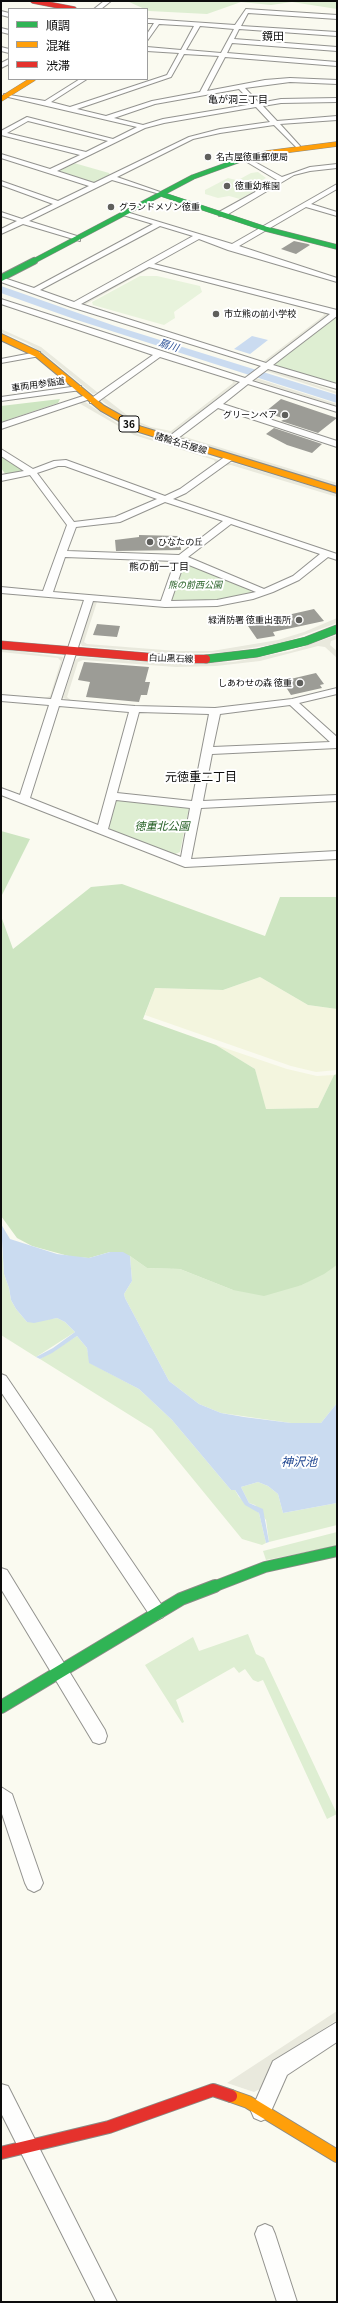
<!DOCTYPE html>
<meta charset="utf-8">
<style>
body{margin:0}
#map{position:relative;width:338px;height:2303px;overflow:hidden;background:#fafaf0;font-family:Georgia,"Noto Sans JP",serif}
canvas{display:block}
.frame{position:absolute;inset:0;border:2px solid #0c0c0c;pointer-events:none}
.legend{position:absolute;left:8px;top:8px;width:140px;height:72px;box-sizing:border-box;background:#fff;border:1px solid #9e9e9e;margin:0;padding:5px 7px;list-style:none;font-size:12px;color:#0c0c0c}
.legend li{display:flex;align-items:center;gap:8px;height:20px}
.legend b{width:20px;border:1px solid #9e9e9e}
</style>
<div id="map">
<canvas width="338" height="2303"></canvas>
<div class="frame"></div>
<ul class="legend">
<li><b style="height:5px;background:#30b455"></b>順調</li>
<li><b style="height:5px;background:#ff9f0a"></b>混雑</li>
<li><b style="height:5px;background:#e5322d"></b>渋滞</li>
</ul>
</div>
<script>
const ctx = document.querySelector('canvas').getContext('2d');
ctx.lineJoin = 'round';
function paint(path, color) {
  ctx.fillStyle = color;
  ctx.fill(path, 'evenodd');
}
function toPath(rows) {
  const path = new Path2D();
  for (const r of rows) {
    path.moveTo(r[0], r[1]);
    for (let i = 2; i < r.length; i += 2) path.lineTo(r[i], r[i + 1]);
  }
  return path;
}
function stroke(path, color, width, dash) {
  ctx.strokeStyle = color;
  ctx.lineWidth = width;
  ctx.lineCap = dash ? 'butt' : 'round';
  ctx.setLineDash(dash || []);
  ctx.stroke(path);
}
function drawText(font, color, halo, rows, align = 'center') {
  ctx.font = font + ' Georgia,"Noto Sans JP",serif';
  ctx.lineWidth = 4;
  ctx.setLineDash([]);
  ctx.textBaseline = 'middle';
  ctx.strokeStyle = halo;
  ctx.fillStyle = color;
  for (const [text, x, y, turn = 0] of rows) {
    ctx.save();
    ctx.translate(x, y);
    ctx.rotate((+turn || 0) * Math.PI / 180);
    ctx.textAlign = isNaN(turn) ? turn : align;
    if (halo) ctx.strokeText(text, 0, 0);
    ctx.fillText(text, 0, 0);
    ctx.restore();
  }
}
paint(toPath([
 [260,977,308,1005,337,1009,337,1070,316,1072,291,1066,145,1015,155,988,223,990],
 [216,1045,287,1069,317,1076,334,1075,318,1108,265,1109,255,1069]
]), '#f3f5de');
paint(toPath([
 [127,1,337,1,337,9,292,2,271,5,241,2,207,14,149,11],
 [74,163,109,173,110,175,95,182,90,182,59,171],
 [337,317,337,386,276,367,275,364],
 [189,564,251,590,251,594,216,601,173,602,170,600,183,565],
 [121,799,188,807,189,808,180,852,173,855,111,831,109,827,116,801],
 [1,1237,4,1274,9,1288,11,1300,16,1309,27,1322,57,1318,65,1322,75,1332,36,1357,1,1335],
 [130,1256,147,1268,180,1269,233,1290,302,1285,337,1265,337,1403,321,1423,291,1423,221,1413,199,1404,169,1381,125,1298,124,1294,132,1281],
 [77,1336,87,1348,90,1363,139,1389,172,1420,231,1490,235,1490,239,1497,259,1513,266,1543,262,1545,242,1539,152,1429,40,1359],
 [258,1482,268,1486,278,1494,283,1513,337,1503,337,1525,269,1542,266,1520,255,1505,249,1503,241,1487],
 [337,1532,337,1546,266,1560,263,1551],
 [248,1634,256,1654,264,1658,337,1814,327,1819,263,1680,258,1682,253,1680,245,1669,239,1673,234,1667,176,1700,184,1722,182,1723,145,1665,193,1637,199,1651]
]), '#deeed2');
paint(toPath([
 [60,399,58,403,1,422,1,406],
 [1,456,23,469,21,472,6,475,1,468],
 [1,831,30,839,1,897],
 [122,884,265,936,280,897,337,897,337,1009,308,1005,260,977,223,990,155,988,143,1019,216,1045,255,1069,266,1109,318,1108,334,1075,337,1074,337,1265,324,1274,302,1285,264,1296,233,1290,180,1269,147,1268,130,1256,110,1252,89,1258,72,1257,32,1246,17,1238,1,1216,1,916,13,949,91,887]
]), '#cde5c1');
paint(toPath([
 [258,172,266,178,251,186,258,189,240,199,229,196,218,198,205,194,205,190,228,178,240,181,242,180,240,179,251,173],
 [140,276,157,276,200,286,202,292,174,312,175,318,164,325,93,305,92,302]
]), '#e8f3dc');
paint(toPath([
 [148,267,328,313,329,315,269,361,264,362,260,361,264,361,318,320,324,315,323,313,152,269,147,270,86,304,86,306,82,305],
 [1,329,41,347,97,392,100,392,93,394,47,356,27,343,1,332],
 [269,369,337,392,337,394,266,371],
 [256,378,337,404,337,406,254,380],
 [232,380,237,383,173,433,162,434,121,416,101,400,106,395,105,398,132,419,151,427,171,431,233,383],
 [77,402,85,402,120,425,138,434,219,460,216,464,214,460,134,435],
 [181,434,182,436,337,483,337,486,180,440],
 [227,463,234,463,337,494,337,497,231,465,223,466],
 [95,601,97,602,84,642,87,644,177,651,212,651,278,640,304,632,337,618,337,623,282,643,226,652,180,654,82,646,80,643,92,604],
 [337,635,337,639,331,641,330,645,337,651,337,658,325,647,318,646,260,661,216,666,176,667,83,660,78,662,67,697,72,701,63,698,75,660,80,657,176,664,233,662,291,651],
 [1,649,63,657,53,698,44,698,50,696,61,661,58,658,1,652],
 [337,2011,337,2020,273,2062,260,2089,254,2092,227,2083]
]), '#e9e9dd');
paint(toPath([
 [1,286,115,326,337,395,337,403,77,320,1,293],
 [252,336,268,340,250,354,234,349],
 [1,1224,10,1239,57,1254,89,1258,110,1252,123,1252,130,1256,132,1281,124,1294,125,1298,169,1381,199,1404,221,1413,244,1417,291,1423,321,1423,337,1403,337,1503,283,1513,278,1494,268,1486,258,1482,241,1487,249,1503,263,1509,269,1542,266,1543,259,1513,245,1505,235,1490,231,1490,172,1420,139,1389,89,1363,87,1348,77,1336,52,1353,40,1359,36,1357,53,1348,75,1332,65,1322,57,1318,34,1323,27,1322,16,1309,11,1300,9,1288,4,1274]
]), '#cadbf0');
paint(toPath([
 [294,241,308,244,310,245,296,254,281,249],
 [281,399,337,418,318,433,281,421,285,419,265,412],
 [274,428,322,444,312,453,287,445,266,434],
 [139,535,179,536,181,550,116,551,115,540,139,537],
 [314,609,324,621,273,632,275,636,257,639,248,626,248,624],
 [97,624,120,626,117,637,93,635],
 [84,662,149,667,145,682,150,682,147,695,141,695,139,702,86,697,90,682,78,680],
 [316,673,324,684,320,685,322,688,291,695,282,681]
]), '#9c9c96');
const street = toPath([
 [104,1,111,1,101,9,94,9,104,1],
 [246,9,337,15,337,19,248,13,241,26,337,32,337,36,239,29,234,39,337,47,337,51,232,43,227,53,337,62,337,66,225,57,207,91,265,80,290,78,337,80,337,84,290,82,245,88,259,103,281,99,337,98,337,102,281,103,263,106,277,121,337,116,337,120,280,124,300,146,298,149,274,125,220,133,193,139,117,177,163,193,163,195,112,180,29,221,80,237,80,241,23,224,1,234,1,229,17,221,1,216,1,212,22,219,53,204,1,185,1,181,58,201,89,186,1,158,1,154,50,169,80,155,1,135,1,131,27,117,113,139,137,127,4,96,4,94,45,101,80,79,87,79,51,102,70,107,167,75,179,53,147,51,147,47,181,50,194,26,159,24,147,41,147,34,154,23,147,23,147,19,235,25,246,9],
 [200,26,234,29,221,53,186,50,200,26],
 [184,54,219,56,200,92,152,101,106,116,77,109,171,77,184,54],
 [239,89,253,104,163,119,143,125,114,118,155,104,239,89],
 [256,107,270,122,220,129,189,137,94,183,57,171,145,128,164,123,256,107],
 [28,121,108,141,86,152,7,133,28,121],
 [1,11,9,13,9,17,1,15,1,11],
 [1,28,9,30,9,34,1,32,1,28],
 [1,47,9,49,9,53,1,51,1,47],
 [9,59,9,64,1,68,1,63,9,59],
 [242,157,246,157,282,177,310,167,337,164,337,168,310,171,294,175,225,216,219,216,219,212,277,180,242,159,242,157],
 [337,184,337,189,311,204,337,212,337,216,306,207,239,246,337,278,337,282,228,250,199,239,154,264,337,310,337,316,273,365,337,384,337,389,268,369,252,381,337,407,337,412,248,384,223,404,337,441,337,447,218,408,173,442,167,442,167,438,240,382,160,357,96,403,90,403,90,399,1,429,1,423,86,395,93,397,153,355,1,304,1,299,245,378,261,366,71,307,1,282,1,277,34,288,153,224,123,215,123,211,232,244,337,184],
 [160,226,193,236,74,302,40,290,160,226],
 [149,267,330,314,266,363,81,304,149,267],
 [37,352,40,352,40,356,1,363,1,359,37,352],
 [78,386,81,386,81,390,1,401,1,397,78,386],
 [1,449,33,469,54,461,66,460,165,496,180,489,226,456,232,456,232,460,186,493,173,499,337,554,337,560,328,557,299,580,273,592,253,599,217,606,165,607,93,601,61,700,135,706,215,708,292,699,337,688,337,694,299,703,337,737,337,748,212,754,203,801,337,795,337,801,201,808,191,859,337,851,337,859,185,867,1,795,1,788,20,795,49,705,1,701,1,695,51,699,84,600,1,593,1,587,43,591,67,525,30,475,1,481,1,475,24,471,1,456,1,449],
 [58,466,65,466,157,499,115,517,74,522,37,473,58,466],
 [165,502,223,521,179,555,67,551,76,527,120,522,165,502],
 [231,524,320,554,293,576,264,589,188,557,231,524],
 [65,557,175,561,161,601,53,592,65,557],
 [184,563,256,592,217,600,171,601,184,563],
 [290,705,330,742,213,747,220,714,290,705],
 [59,706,129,712,98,825,30,798,59,706],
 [139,712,209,714,192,801,117,793,139,712],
 [116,800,190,808,181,857,108,829,116,800],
 [1,1374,6,1376,163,1607,165,1612,163,1617,157,1620,151,1617,1,1392,1,1374],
 [1,1568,7,1570,105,1730,107,1736,105,1742,99,1744,93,1742,1,1589,1,1568],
 [1,1787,12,1794,43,1883,40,1889,34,1892,28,1889,25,1883,1,1811,1,1787],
 [337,2022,337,2042,287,2075,268,2118,261,2121,254,2118,251,2111,273,2061,337,2022],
 [1,2084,8,2086,117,2302,96,2302,1,2113,1,2084],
 [265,2224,272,2227,275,2234,297,2302,277,2302,255,2234,258,2227,265,2224]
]);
const fastFar4 = toPath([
 [161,194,266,229,337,247],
 [32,262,193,177,240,160]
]);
const fastFar3 = toPath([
 [1,278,34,261]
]);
const fastFar2 = toPath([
 [206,659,257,653,306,641,337,629]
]);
const fastFar1 = toPath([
 [213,1587,265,1567,337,1551]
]);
const fast = toPath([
 [1,1707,181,1599,215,1586]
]);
const slowFar2 = toPath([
 [1,99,33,79],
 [240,160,267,153,337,144]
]);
const slowFar1 = toPath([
 [1,337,37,354,102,408,139,429,337,490]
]);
const slow = toPath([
 [231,2096,248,2102,337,2156]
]);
const jamFar2 = toPath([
 [33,1,74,9]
]);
const jamFar1 = toPath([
 [1,645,171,659,206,659]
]);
const jam = toPath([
 [1,2153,109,2127,213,2090,231,2096]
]);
stroke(street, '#93938f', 2);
stroke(fastFar4, '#8a8a85', 5.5);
stroke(fastFar3, '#8a8a85', 8);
stroke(fastFar2, '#8a8a85', 9);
stroke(fastFar1, '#8a8a85', 12);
stroke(fast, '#8a8a85', 14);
stroke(slowFar2, '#8a8a85', 5.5);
stroke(slowFar1, '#8a8a85', 8);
stroke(slow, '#8a8a85', 14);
stroke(jamFar2, '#8a8a85', 5.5);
stroke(jamFar1, '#8a8a85', 9);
stroke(jam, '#8a8a85', 14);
paint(street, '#fefefd');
stroke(fastFar4, '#30b455', 4.5);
stroke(fastFar3, '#30b455', 6);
stroke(fastFar2, '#30b455', 8);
stroke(fastFar1, '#30b455', 10);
stroke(fast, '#30b455', 12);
stroke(slowFar2, '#ff9f0a', 4.5);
stroke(slowFar1, '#ff9f0a', 6);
stroke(slow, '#ff9f0a', 12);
stroke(jamFar2, '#e5322d', 4.5);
stroke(jamFar1, '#e5322d', 8);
stroke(jam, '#e5322d', 12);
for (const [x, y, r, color] of [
 [208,157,4,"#5f5f5c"],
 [227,186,4,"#5f5f5c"],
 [111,207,4,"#5f5f5c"],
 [216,314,4,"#5f5f5c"],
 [285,415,4,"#5f5f5c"],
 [150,542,4,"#5f5f5c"],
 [299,620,4,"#5f5f5c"],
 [300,683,4,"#5f5f5c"]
]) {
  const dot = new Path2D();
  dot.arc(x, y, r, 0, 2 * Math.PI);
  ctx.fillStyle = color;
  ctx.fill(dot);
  stroke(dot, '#fff', 1.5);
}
drawText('9px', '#0c0c0c', '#fff', [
 ["名古屋徳重郵便局",216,157],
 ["徳重幼稚園",235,186],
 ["グランドメゾン徳重",119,207],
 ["市立熊の前小学校",224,314],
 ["グリーンペア",277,415,"right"],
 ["ひなたの丘",158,542],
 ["緑消防署 徳重出張所",291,620,"right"],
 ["しあわせの森 徳重",292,683,"right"]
], 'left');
drawText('9px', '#0c0c0c', '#fff', [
 ["車両用参詣道",38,384,-8],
 ["諸輪名古屋線",181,443,17],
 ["白山黒石線",171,658,2]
]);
drawText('italic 9px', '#235e23', '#fff', [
 ["熊の前西公園",195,585]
]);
drawText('10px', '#0c0c0c', '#fff', [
 ["亀が洞三丁目",238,99],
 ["熊の前一丁目",159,566]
]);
drawText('italic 10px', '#214892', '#fff', [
 ["扇川",169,345,18]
]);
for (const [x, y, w] of [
 [129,424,20]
]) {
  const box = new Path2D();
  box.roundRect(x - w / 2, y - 8, w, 16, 3);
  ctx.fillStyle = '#fff';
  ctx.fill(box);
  stroke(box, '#0c0c0c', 1);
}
drawText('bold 10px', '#0c0c0c', null, [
 ["36",129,424]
]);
drawText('11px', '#0c0c0c', '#fff', [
 ["鏡田",273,36]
]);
drawText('italic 11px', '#235e23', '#fff', [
 ["徳重北公園",162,826]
]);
drawText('12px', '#0c0c0c', '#fff', [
 ["元徳重二丁目",201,776]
]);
drawText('italic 12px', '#214892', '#fff', [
 ["神沢池",299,1461]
]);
</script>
